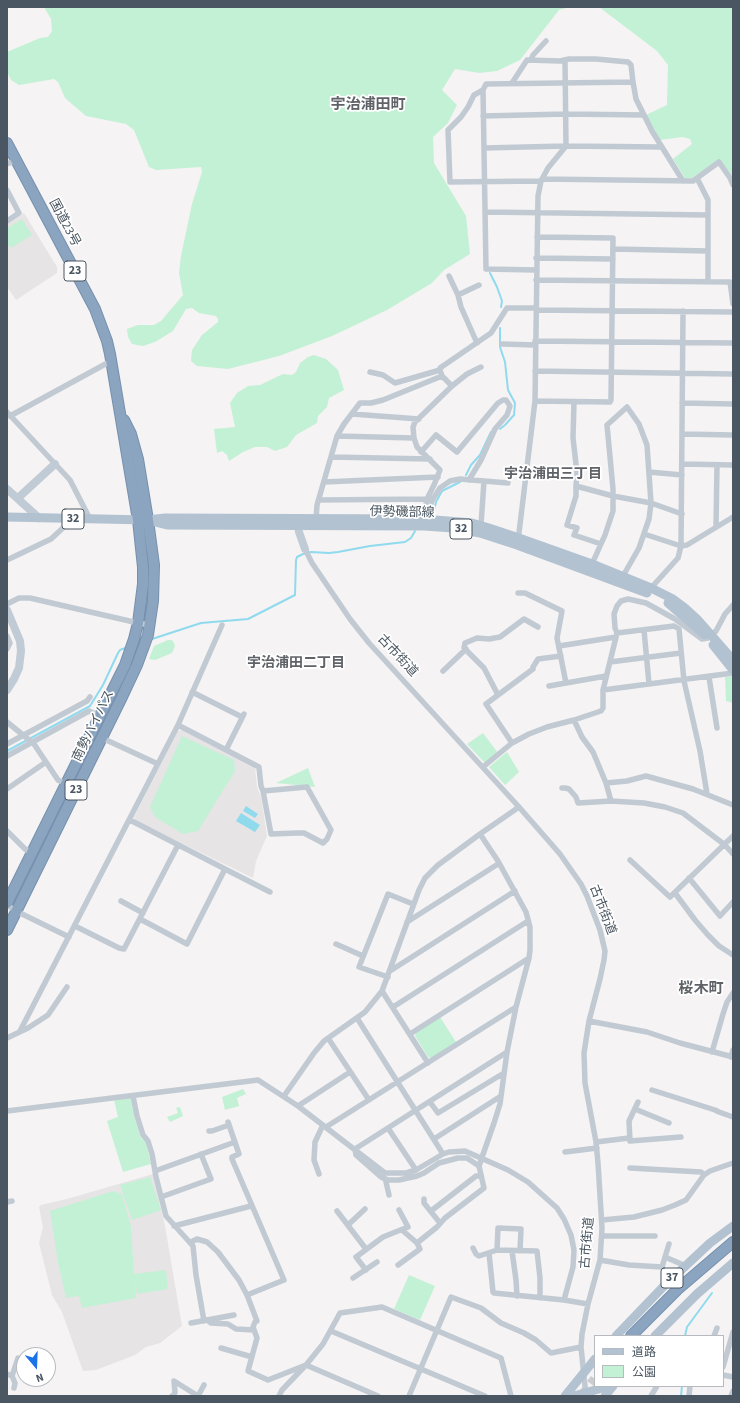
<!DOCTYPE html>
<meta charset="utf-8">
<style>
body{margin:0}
#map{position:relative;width:740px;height:1403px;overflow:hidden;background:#f5f3f3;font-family:"Source Sans 3","Noto Sans JP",sans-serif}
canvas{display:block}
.frame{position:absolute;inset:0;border:8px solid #4a5661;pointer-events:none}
.legend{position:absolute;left:594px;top:1335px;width:130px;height:52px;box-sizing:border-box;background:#fff;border:1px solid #b7bbc0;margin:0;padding:5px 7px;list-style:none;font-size:12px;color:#4a5661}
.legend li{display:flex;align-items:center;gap:8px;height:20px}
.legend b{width:20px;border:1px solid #b7bbc0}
.north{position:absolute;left:16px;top:1347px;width:40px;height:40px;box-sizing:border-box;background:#fff;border:1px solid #b7bbc0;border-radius:50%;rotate:161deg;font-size:11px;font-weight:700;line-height:16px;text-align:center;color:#4a5661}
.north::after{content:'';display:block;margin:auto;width:14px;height:18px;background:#1a73e8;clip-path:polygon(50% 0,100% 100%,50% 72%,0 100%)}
</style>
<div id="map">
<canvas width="740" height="1403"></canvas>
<div class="frame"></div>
<ul class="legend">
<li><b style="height:5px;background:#b3c2d1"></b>道路</li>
<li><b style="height:11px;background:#c3f1d5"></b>公園</li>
</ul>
<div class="north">N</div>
</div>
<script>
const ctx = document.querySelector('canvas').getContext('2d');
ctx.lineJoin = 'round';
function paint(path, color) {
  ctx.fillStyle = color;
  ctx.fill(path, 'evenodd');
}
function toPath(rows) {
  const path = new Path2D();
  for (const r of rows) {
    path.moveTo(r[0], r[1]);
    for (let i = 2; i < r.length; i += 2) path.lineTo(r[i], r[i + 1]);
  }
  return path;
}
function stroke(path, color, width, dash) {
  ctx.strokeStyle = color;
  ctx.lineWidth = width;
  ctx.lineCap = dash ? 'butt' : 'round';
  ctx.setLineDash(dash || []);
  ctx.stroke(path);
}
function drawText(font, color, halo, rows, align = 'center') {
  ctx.font = font + ' "Source Sans 3","Noto Sans JP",sans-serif';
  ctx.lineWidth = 3.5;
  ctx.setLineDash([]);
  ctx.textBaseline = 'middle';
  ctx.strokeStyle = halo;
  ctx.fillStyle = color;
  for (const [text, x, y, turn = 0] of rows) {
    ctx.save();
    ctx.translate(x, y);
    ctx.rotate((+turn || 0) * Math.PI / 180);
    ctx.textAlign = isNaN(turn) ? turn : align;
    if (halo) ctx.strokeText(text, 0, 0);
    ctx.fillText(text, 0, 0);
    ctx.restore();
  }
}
paint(toPath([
 [24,213,57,267,57,273,16,300,7,287,7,224],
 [182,730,255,767,257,787,261,797,267,836,256,861,253,878,136,821,134,817,178,731],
 [153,1174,165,1226,182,1326,160,1343,146,1347,135,1355,96,1370,83,1371,62,1312,52,1295,39,1243,43,1227,39,1207,41,1205,67,1199]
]), '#e6e4e5');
paint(toPath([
 [44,7,570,7,559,10,520,60,497,71,479,73,455,69,442,90,457,105,448,123,433,137,434,163,466,216,470,254,444,270,432,283,387,310,332,336,279,356,228,369,197,366,191,361,192,350,202,335,218,322,218,319,216,316,199,313,192,308,186,309,173,331,155,342,143,346,132,344,128,337,127,329,138,325,154,325,161,321,183,295,179,273,181,256,192,204,202,172,201,167,156,170,149,167,134,130,126,124,86,116,65,98,58,82,54,79,19,85,11,80,7,72,7,52,40,38,48,37,52,31,51,19],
 [599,7,733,7,733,178,720,159,692,178,685,178,673,159,692,144,690,139,682,137,660,140,646,115,667,105,668,65,657,51],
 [22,219,32,235,11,248,9,245,7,246,7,228],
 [314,355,326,359,338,370,344,390,329,398,327,407,318,416,317,423,296,435,287,447,275,451,267,447,255,447,243,452,229,461,227,455,222,451,217,453,214,429,235,427,230,403,237,393,248,386,260,385,283,374,292,375,296,372,300,363,308,357],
 [140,636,142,637,141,642,132,666,76,779,74,778],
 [168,640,172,640,174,643,175,646,172,653,155,660,149,659,154,646],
 [733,676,733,703,726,701,725,677],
 [483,733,498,753,487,762,484,762,467,744],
 [182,736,234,760,235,771,198,831,183,834,155,817,150,807],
 [507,752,519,772,505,785,489,767],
 [308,768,315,787,276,783],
 [66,795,67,798,17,898,14,898,65,796],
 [440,1017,456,1042,432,1058,428,1057,415,1036,416,1033],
 [243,1089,246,1094,237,1098,239,1106,225,1110,222,1097],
 [130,1098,131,1100,135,1119,141,1138,146,1142,151,1164,123,1172,107,1121,118,1117,114,1100],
 [180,1107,183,1116,170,1122,167,1117,178,1113,176,1108],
 [150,1177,161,1210,132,1220,120,1185],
 [113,1191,122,1194,131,1227,134,1274,166,1270,168,1289,137,1294,135,1280,136,1298,82,1308,79,1296,66,1298,58,1262,50,1211],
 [409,1275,435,1286,420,1320,394,1309]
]), '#c3f1d5');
paint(toPath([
 [246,806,258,814,255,818,243,811],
 [241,813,260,825,255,832,236,821]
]), '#90daee');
stroke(toPath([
 [490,273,497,287,502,301,501,307],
 [500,328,500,347,505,362,508,390,515,403,514,415,505,425,500,429],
 [466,475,471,465,480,455,491,432],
 [433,515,436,502,442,491,460,482],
 [149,640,201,623,248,619,295,595,296,560,297,557,303,554,311,552,329,553,338,552,370,546,405,542,411,538,415,531],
 [7,751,90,706,103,685,118,653,120,650,128,647],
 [685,1336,687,1327,712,1293],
 [681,1396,682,1386]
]), '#90daee', 2);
stroke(toPath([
 [582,1396,595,1379]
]), '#caccce', 10, [10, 5]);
const highway = toPath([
 [7,143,95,309,107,341,110,354,138,520,143,567,143,584,138,623,134,639,125,665,7,903],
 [7,930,121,699,137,665,148,635,153,601,154,565,148,520,138,459,131,434,124,420],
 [631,1336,678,1289,733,1242]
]);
stroke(highway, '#7690ad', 12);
stroke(toPath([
 [531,60,533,55,546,41],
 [512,83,527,60,560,61,569,59,596,59,628,62,631,65,633,82],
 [483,90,474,95,468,107,461,117,448,130,450,182,541,181],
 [483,116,566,114,644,115],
 [484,148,566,146,661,147],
 [7,164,16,160],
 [697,178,719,162,730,178,733,185],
 [542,179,693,181,697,178,708,200,708,281],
 [7,190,19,213,7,221],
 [485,212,707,215],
 [613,249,708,251],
 [536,258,613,259],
 [536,270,486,269,483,90,486,84,633,82,636,99,652,131,683,181],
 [449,276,458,295,461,307,477,343],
 [536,280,730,282,733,304],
 [458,295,479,285],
 [536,310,733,312],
 [535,341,733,343],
 [502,344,535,345],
 [535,371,733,374],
 [370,372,383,375,395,383,440,370],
 [452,386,467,374,481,367],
 [535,401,610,402,611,400,613,238,537,237],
 [574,402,573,438,577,473,576,486,576,496,567,525,577,528,574,535,601,544],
 [682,403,733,404],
 [7,412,70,480,90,519],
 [352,414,419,419],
 [10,416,111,361],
 [682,434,733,435],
 [337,436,414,438],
 [421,452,436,435,457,452,498,403,503,400,506,400,510,406,507,415,495,429,481,460,469,480],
 [331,457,430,459],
 [682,464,733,465],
 [649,472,682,475],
 [324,482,438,477],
 [576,486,613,496,651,503,682,514],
 [319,500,427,499],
 [316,519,317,505,337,436,344,424,360,403,371,403,383,400,442,376],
 [423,519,427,499,434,485,440,470,417,447,414,438,413,427,415,422,452,386,442,376,440,370,440,368,491,333,507,308,536,308],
 [430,519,430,506,433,499,440,488,450,481,460,479,508,483],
 [481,525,484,481],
 [716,527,717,465],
 [644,534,681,546,687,545,733,517],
 [518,541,535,401,538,196,541,181,548,168,566,146,565,60],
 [305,549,312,563,350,619,369,643,519,807,560,854,581,884,587,896,600,930,605,951,604,960,600,979,589,1021,584,1053,585,1083,596,1142,598,1163,602,1228,600,1260,588,1304,582,1334,581,1347,586,1396],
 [7,560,51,539,65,526,66,518],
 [592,564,605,535,613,511,613,489,607,425,627,407,639,424,647,445,651,503,649,519,639,548,623,576],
 [651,588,678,558,681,546,683,311],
 [518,593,525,593,562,611,557,638,566,683,606,676],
 [7,604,19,598,30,598,138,623,150,625],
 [644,630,649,684],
 [617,633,674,626,679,629,684,681,700,751,707,794],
 [711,635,716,631,725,614,733,605],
 [7,636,10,643,7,649],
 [559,646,616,637],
 [610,662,681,653],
 [533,667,538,659,561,656],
 [443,671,466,649],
 [709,677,717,728],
 [549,686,566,683],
 [603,690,733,673],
 [192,692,242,717],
 [498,695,533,669],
 [574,720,582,737,593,752,606,783,611,801,644,803,665,807,683,813,725,845,733,854],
 [7,722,34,744,58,780,66,784],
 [178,725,259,767,261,786,263,791],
 [102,738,158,764],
 [512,743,486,704,498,695,484,668,464,648,465,643,477,638,489,639,500,637,524,619,538,627],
 [7,744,87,701,90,697],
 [226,750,244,714],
 [7,756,89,711,99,716],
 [483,767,512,743,529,734,547,727,574,720,601,711,603,708,603,690,617,633,615,628,614,614,617,606,621,601,628,599,646,603,675,619,702,639,708,638],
 [606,783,627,781,646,776,693,789,733,805],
 [307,787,331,830,327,839,323,843,304,833,297,833,271,834,263,791,307,787],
 [562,788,565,788,569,789,576,797,578,803,611,801],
 [7,789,46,762],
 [130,820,225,869,187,944,140,919],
 [7,831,25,849,32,853],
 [630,860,670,897,733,836],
 [225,869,270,892],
 [689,878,720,916,733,902],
 [675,893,695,920,708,935,719,946,733,955],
 [121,901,143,913],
 [7,905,16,911,69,937],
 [407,922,498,864],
 [75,926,119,948,124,949,178,845],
 [336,944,363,956],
 [390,971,515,891],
 [388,977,359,967,388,894,413,904],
 [382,991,428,1063],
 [393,1007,528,921],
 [357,1018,443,1154],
 [589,1021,647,1032,680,1043,733,1057],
 [20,1031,178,725,222,625],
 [410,1034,529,958],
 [7,1038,28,1028,48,1015,67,987],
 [328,1038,369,1100],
 [712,1052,723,1014,727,1002,733,993],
 [731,1057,733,1050],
 [652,1090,715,1110,719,1112,733,1117],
 [133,1096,137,1116,143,1135,148,1141,152,1154,156,1177,166,1216,193,1246,196,1275,204,1321],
 [284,1096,314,1053,324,1041,365,1012,382,991,419,890,425,878,438,865,480,834,519,807],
 [430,1102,438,1113,504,1073],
 [638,1102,629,1121,630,1141,681,1137],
 [298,1106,350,1072],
 [635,1109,669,1123],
 [7,1111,258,1080,298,1106,385,1173,406,1173,416,1170,443,1154,449,1152,465,1151,508,1170,528,1182,557,1208,564,1219,571,1235,574,1250,573,1267,564,1300],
 [228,1122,239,1154,232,1157,232,1159,284,1280,247,1295],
 [326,1127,516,1007],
 [388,1128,416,1170],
 [209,1131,212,1131,229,1125],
 [434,1139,501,1096],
 [596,1142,629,1138],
 [565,1152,597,1148],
 [479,1166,467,1158,458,1158,439,1163,424,1173,417,1176,399,1180,387,1180,381,1177,356,1155,355,1149,507,1052],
 [630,1168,701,1172,704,1175],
 [155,1171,235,1142],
 [319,1174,314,1160,315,1142,323,1125],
 [386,1179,386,1182,389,1195],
 [161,1197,211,1179,201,1154],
 [424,1199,424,1203,440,1223],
 [7,1202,12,1201],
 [337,1211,366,1249],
 [431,1211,476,1176,481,1176],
 [602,1220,634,1217,662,1210,675,1205,686,1200,704,1175,710,1171,733,1163],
 [348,1225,365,1209],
 [174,1226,251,1206],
 [602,1236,655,1236],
 [191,1242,197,1239,207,1242,218,1252,239,1280,247,1295,257,1321,255,1322,253,1327,257,1338,248,1371,268,1380,306,1365,378,1396],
 [417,1243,437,1227,445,1218,484,1188,479,1166,494,1123,500,1104,507,1052,516,1007,529,958,530,950,530,927,526,912,498,861,480,834],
 [473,1248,476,1254,479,1256,497,1250,537,1251,540,1278,540,1298],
 [497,1250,498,1228,521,1229,520,1251],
 [512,1251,516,1280,517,1296],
 [489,1253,493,1292,494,1293,564,1300,588,1304],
 [665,1257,669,1244],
 [600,1260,629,1265,662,1267,665,1257,686,1266],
 [398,1265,420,1249,417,1243,402,1230],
 [366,1270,356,1257,383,1237,408,1227,399,1210],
 [353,1278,377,1262],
 [207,1320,211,1323,228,1324,236,1329,254,1330],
 [191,1323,234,1315],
 [331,1331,485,1396],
 [714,1336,717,1328],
 [221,1348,252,1357],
 [723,1367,733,1332],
 [7,1374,12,1376,15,1383,14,1388],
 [723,1375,733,1377],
 [12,1376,18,1358],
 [172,1396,174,1395,175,1392,174,1381,198,1396],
 [198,1396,204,1385],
 [279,1396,282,1390,306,1365,323,1344,340,1313,382,1307,501,1358,511,1396],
 [409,1396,451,1297,481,1308,501,1323,524,1333,536,1340,551,1353,581,1347],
 [651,1396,657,1386],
 [689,1396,690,1386],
 [731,1396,733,1391]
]), '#c1cad2', 5.5);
stroke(toPath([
 [7,489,39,518],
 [18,498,55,464],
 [297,519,299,532,305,549],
 [7,610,20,641,21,651,19,668,14,679,7,690]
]), '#c1cbd6', 8);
stroke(toPath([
 [7,517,148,520,165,518,423,519,472,523,489,528,519,538,592,564,651,588,673,599,685,608,697,619,733,660],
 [155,522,167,525,424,526,453,528,480,533,517,545,647,593],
 [668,603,705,635],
 [713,645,733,670],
 [616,1336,663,1287,710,1243,733,1226],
 [655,1336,697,1294,733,1263],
 [565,1396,595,1359],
 [574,1396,609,1386],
 [605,1396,613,1386]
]), '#b3c2d1', 9);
stroke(highway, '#8ba5c1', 10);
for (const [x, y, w] of [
 [75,271,22],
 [73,519,22],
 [461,529,22],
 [76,790,22],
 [672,1278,22]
]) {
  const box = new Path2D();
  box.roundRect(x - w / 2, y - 10, w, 20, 3);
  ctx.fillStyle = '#fff';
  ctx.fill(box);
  stroke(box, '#4a5661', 1);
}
drawText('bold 12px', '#4a5661', null, [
 ["23",75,271],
 ["32",73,519],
 ["32",461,529],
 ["23",76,790],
 ["37",672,1278]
]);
drawText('13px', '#4a5661', '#fff', [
 ["国道23号",64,223,62],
 ["伊勢磯部線",402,513,1],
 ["古市街道",397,656,47],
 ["南勢バイパス",94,726,-64],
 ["古市街道",602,910,69],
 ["古市街道",588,1243,-85]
]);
drawText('bold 14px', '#5f6368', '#fff', [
 ["宇治浦田三丁目",553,475],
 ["宇治浦田二丁目",296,664]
]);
drawText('bold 15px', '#5f6368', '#fff', [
 ["宇治浦田町",368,106],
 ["桜木町",701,990]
]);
</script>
